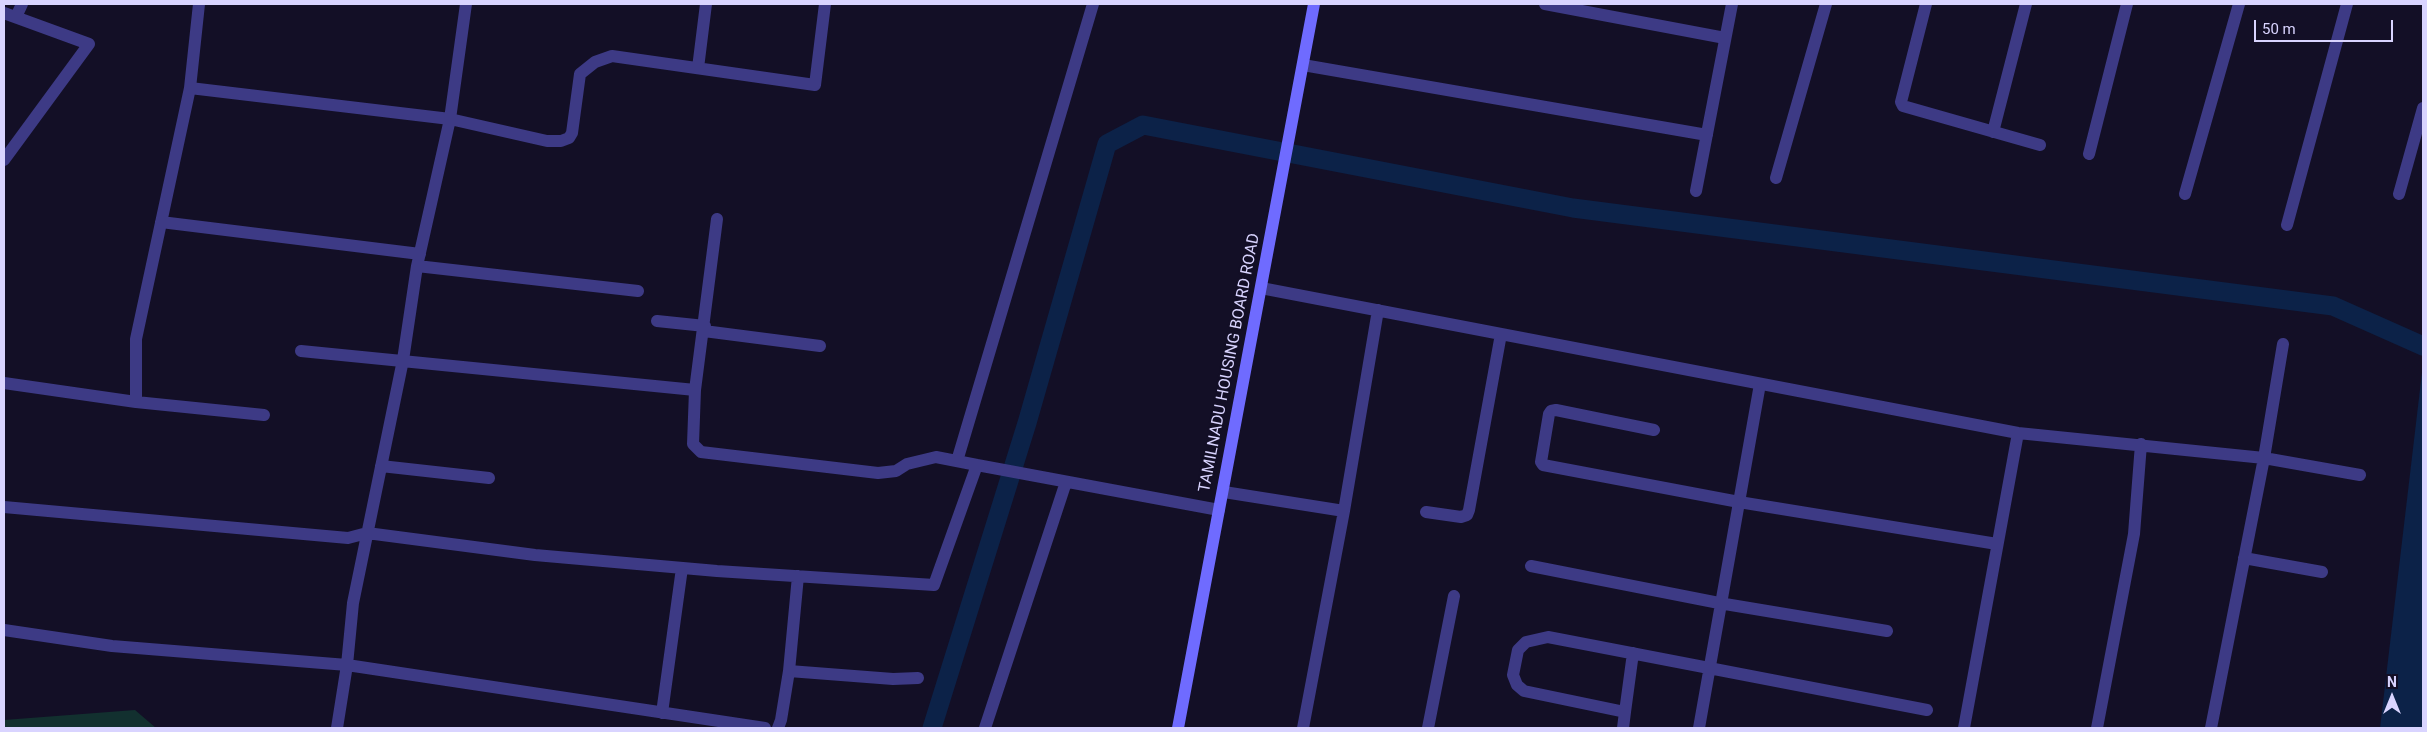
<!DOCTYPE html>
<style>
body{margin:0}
#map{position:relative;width:2427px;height:732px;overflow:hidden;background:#130f26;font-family:Roboto,sans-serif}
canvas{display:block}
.frame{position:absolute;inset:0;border:5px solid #d9d4ff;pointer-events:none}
.north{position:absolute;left:2367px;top:672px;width:50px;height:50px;-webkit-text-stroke:4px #130f26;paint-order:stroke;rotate:0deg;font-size:14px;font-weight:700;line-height:20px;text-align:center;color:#d9d4ff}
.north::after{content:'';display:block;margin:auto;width:18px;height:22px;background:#d9d4ff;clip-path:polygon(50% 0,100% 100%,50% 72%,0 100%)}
.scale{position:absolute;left:2254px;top:20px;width:139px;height:22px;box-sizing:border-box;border:2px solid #d9d4ff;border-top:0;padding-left:6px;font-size:15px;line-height:18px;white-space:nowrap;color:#d9d4ff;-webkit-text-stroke:4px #130f26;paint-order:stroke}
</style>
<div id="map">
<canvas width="2427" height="732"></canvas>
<div class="frame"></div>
<div class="north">N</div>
<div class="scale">50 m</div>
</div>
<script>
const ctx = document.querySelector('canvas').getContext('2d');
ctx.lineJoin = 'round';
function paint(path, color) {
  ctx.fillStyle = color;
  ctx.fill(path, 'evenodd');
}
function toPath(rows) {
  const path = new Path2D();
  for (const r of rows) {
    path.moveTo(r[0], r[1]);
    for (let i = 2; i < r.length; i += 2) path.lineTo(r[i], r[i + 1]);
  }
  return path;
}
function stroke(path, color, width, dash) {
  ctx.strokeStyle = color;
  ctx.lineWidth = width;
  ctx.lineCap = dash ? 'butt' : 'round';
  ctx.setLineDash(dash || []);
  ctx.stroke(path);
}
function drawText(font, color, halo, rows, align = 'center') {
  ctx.font = font + ' Roboto,sans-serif';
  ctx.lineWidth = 4;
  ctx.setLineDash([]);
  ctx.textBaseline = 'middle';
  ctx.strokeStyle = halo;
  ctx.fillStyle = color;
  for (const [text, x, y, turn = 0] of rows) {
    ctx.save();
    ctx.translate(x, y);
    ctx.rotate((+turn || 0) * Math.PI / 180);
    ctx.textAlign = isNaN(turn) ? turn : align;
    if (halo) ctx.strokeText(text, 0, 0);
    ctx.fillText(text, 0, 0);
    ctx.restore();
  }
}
paint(toPath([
 [135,710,156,728,4,728,4,720]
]), '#12302f');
paint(toPath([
 [2423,364,2423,728,2380,728]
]), '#0c2248');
stroke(toPath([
 [932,728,1027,423,1107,144,1143,125,1573,208,2333,306,2423,346]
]), '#0c2248', 19);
stroke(toPath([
 [1545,4,1725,38],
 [1926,4,1901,102,1903,106,2040,145],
 [4,13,89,44,4,160],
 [16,17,22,4],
 [1303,65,1707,135],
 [698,68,706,4],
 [190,88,450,119,547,141,561,141,569,138,572,133,580,74,595,62,612,56,815,85,825,4],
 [1993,132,2026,4],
 [2089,154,2127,4],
 [1776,178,1826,4],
 [1696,191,1732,4],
 [2185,194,2239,4],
 [2399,194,2423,108],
 [717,219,695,390,693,444,701,452,878,473,896,471,907,464,936,457,977,465],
 [161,222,420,254],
 [2287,225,2347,4],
 [417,266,638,291],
 [1261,288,2018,433,2264,458,2211,728],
 [657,321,705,326],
 [704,331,820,346],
 [2283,344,2264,458,2360,475],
 [301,351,695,390],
 [4,383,136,402,136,339,190,88,199,4],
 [136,402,264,415],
 [1654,430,1556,410,1551,411,1549,414,1541,462,1543,465,1739,502,1997,544],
 [957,461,1093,4],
 [381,466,489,478],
 [1224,492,1344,511],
 [4,507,348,538,367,533,535,555,717,571,934,585,977,465,1219,510],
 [1426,512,1461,517,1467,515,1469,510,1501,334],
 [2244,558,2322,572],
 [1531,566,1719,603,1887,631],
 [4,630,112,646,347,665,765,728],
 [789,671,798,576],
 [1625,712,1633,653],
 [662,713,682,568],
 [337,728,347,665,353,603,403,360,417,266,450,119,466,4],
 [778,728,781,720,789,671,893,679,918,678],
 [985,728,1066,482],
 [1303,728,1344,511,1378,310],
 [1428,728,1454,596],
 [1623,728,1625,712,1524,691,1517,685,1513,675,1518,650,1526,642,1548,637,1927,710],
 [1699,728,1760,384],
 [1964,728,2018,433],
 [2097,728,2134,534,2141,444]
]), '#3d3a85', 12);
stroke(toPath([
 [1178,728,1314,4]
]), '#6f6bff', 12);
drawText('16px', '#d9d4ff', '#130f26', [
 ["TAMILNADU HOUSING BOARD ROAD",1230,363,-79]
]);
</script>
